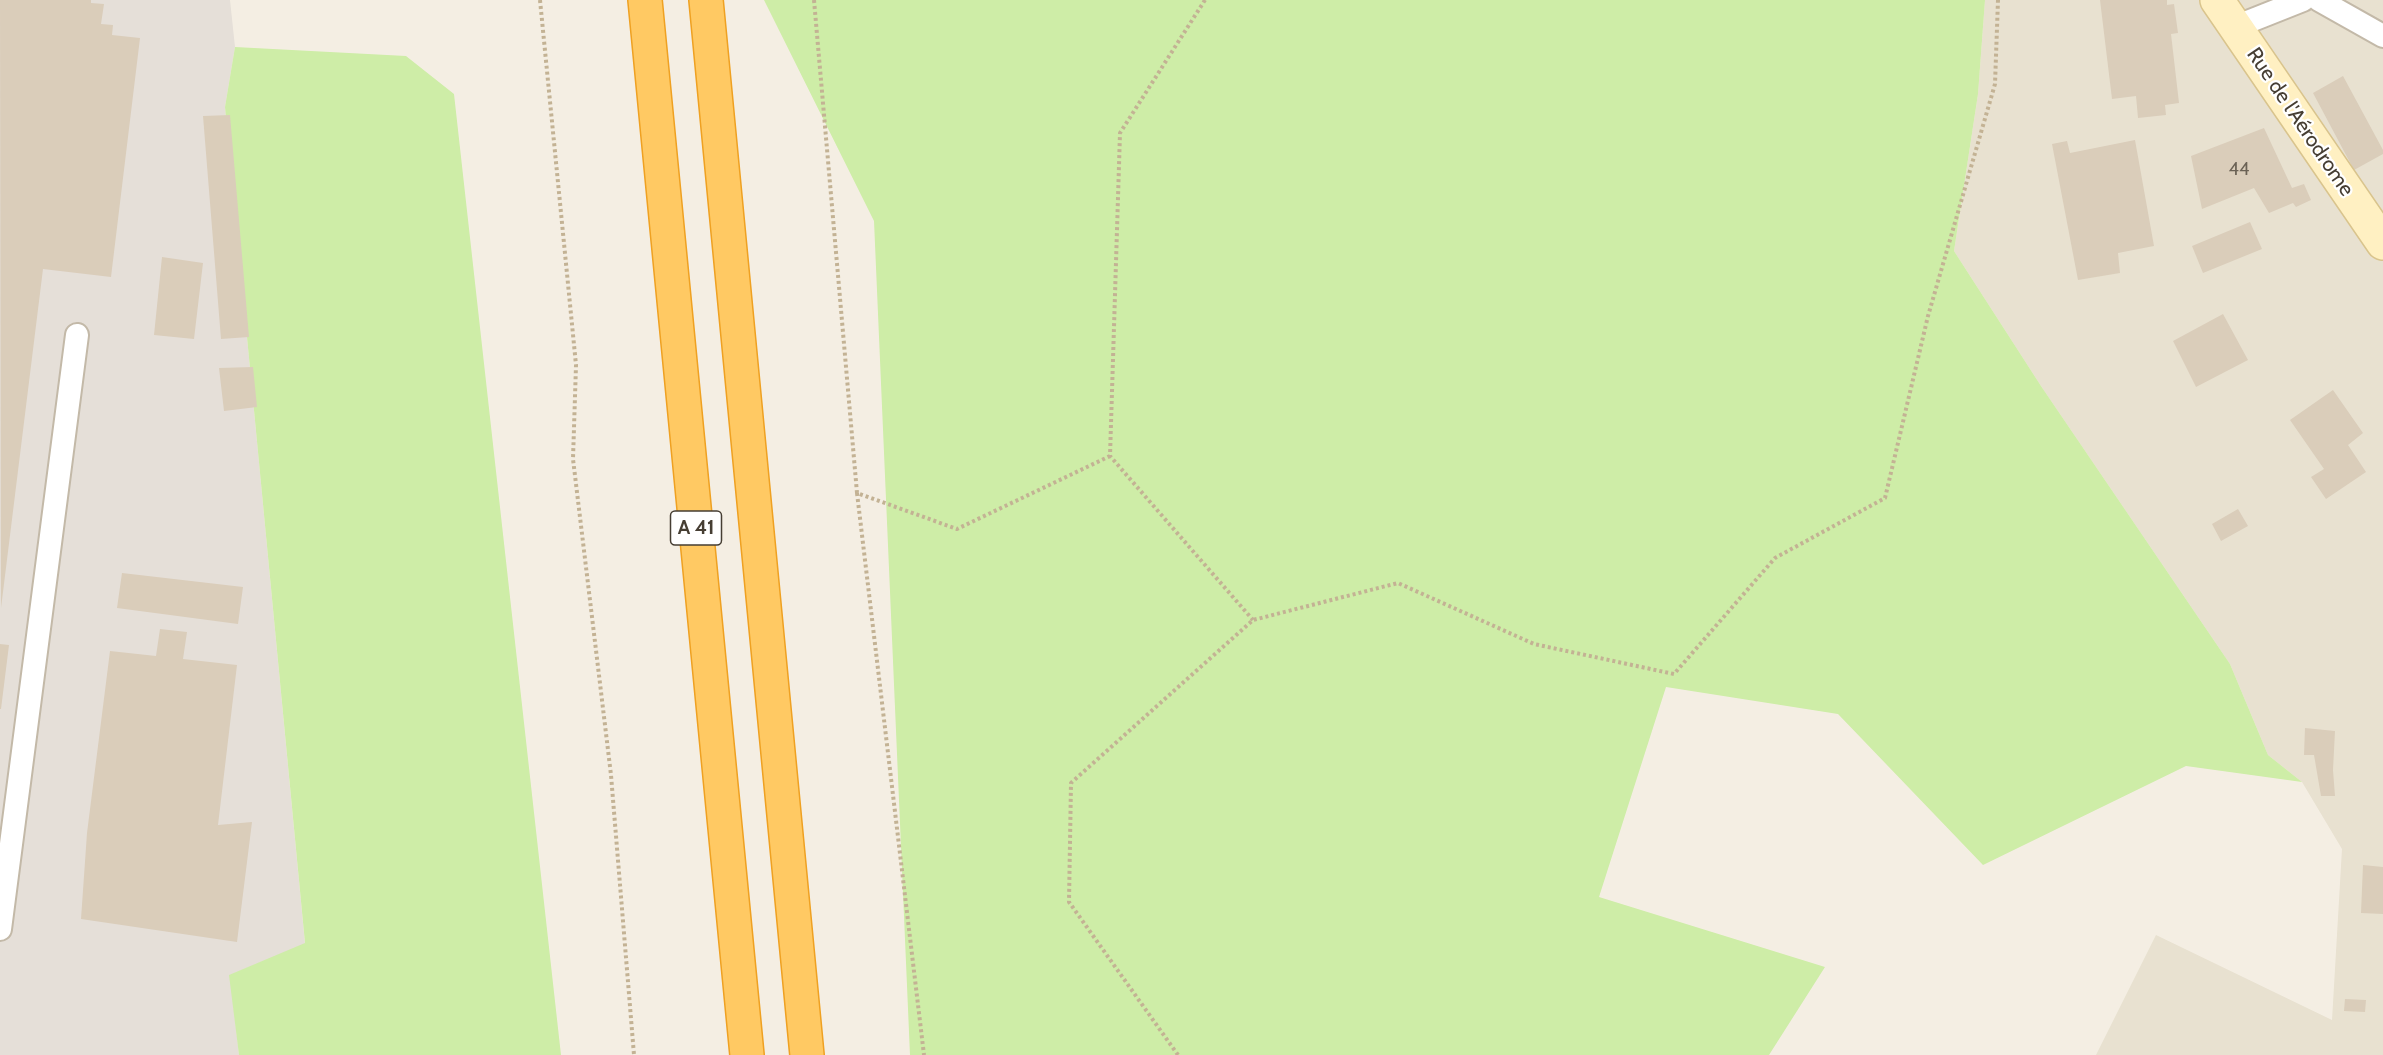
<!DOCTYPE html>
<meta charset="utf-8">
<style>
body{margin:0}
canvas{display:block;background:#f4eee3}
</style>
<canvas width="2383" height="1055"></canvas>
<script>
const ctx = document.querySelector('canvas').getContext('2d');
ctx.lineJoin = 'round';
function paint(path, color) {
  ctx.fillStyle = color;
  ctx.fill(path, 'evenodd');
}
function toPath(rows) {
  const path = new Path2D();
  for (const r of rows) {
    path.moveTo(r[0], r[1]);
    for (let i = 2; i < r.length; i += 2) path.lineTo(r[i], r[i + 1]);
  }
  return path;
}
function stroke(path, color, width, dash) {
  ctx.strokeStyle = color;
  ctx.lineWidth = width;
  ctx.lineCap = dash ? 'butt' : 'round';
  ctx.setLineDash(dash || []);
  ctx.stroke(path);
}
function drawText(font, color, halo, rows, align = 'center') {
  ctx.font = font + ' Cabin,sans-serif';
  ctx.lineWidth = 4.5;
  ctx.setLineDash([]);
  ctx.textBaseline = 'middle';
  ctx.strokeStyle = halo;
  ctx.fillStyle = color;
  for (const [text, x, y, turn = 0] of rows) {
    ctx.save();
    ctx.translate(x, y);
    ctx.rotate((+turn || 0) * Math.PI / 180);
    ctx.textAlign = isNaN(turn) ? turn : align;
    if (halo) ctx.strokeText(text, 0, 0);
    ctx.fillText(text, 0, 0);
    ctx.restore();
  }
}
paint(toPath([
 [1985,0,2383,0,2383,1055,2096,1055,2156,935,2332,1020,2342,849,2302,782,2268,755,2230,664,2041,386,1954,251,1978,94]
]), '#e8e1d0');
paint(toPath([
 [0,0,230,0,235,47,225,107,305,944,230,975,239,1055,0,1055]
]), '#e5dfd8');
paint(toPath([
 [764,0,1985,0,1978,94,1954,251,2041,386,2230,664,2268,755,2302,782,2186,766,1983,865,1838,714,1666,687,1599,897,1825,967,1769,1055,910,1055,874,221],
 [235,47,406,56,454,94,561,1055,239,1055,229,975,305,943,225,107]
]), '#ceeda7');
paint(toPath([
 [0,0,91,0,91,3,104,4,101,24,113,25,112,35,140,38,111,277,43,269,1,608],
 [2100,0,2167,0,2167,5,2174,4,2178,33,2171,34,2179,103,2165,105,2166,115,2138,118,2136,96,2112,99],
 [2343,76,2383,150,2383,154,2354,170,2313,93],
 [230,115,249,337,221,339,203,116],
 [2264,128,2292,188,2304,184,2311,200,2296,207,2293,203,2269,213,2254,188,2202,209,2191,156],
 [2135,140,2154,246,2118,253,2120,273,2078,280,2052,144,2067,141,2070,153],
 [2250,222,2262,249,2203,273,2192,246],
 [162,257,203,263,194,339,154,335],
 [2223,314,2248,360,2196,387,2173,341],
 [253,367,257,407,224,411,219,368],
 [2333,390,2363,433,2348,445,2366,472,2326,499,2311,477,2324,469,2290,420],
 [2238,509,2248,526,2221,541,2212,524],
 [122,573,243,587,238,624,117,608],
 [160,629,187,632,183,659,237,665,218,825,252,822,237,942,81,919,87,833,110,651,156,656],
 [0,644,9,645,1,709,0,709],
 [2305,728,2335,731,2333,770,2335,796,2321,796,2314,755,2304,755],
 [2363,865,2383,867,2383,914,2361,913],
 [2345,999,2366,1000,2365,1012,2344,1011]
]), '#dacdba');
const lane = toPath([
 [2319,0,2383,36],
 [2235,27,2303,0],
 [0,929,77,335]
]);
const secondary = toPath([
 [2217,0,2383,243]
]);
const highway = toPath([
 [645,0,747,1055],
 [706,0,807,1055]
]);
stroke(lane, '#c3b9a8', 26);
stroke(secondary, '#d9c48d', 36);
stroke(highway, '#efa122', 36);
stroke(toPath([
 [540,0,576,365,573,459,611,775,634,1055],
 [814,0,857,493,957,529,1110,456],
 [1205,0,1120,133,1110,456,1253,620],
 [857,493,924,1055],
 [1178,1055,1069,902,1071,783,1253,620,1398,583,1534,644,1674,674,1775,558,1885,498,1928,316,1995,84,1998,0]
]), '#c3b294', 4, [3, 3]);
stroke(lane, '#fff', 22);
stroke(secondary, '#fff0c2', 33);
stroke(highway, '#ffc963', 33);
drawText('18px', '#6b6255', null, [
 ["44",2239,170]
]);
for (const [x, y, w] of [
 [696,528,51]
]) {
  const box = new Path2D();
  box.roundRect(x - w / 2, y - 17, w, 34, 4.5);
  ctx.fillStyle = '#fff';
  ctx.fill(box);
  stroke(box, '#463e33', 1.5);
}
drawText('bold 20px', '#463e33', null, [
 ["A 41",696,528]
]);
drawText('21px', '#463e33', '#fff', [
 ["Rue de l'Aérodrome",2300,122,56]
]);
</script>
